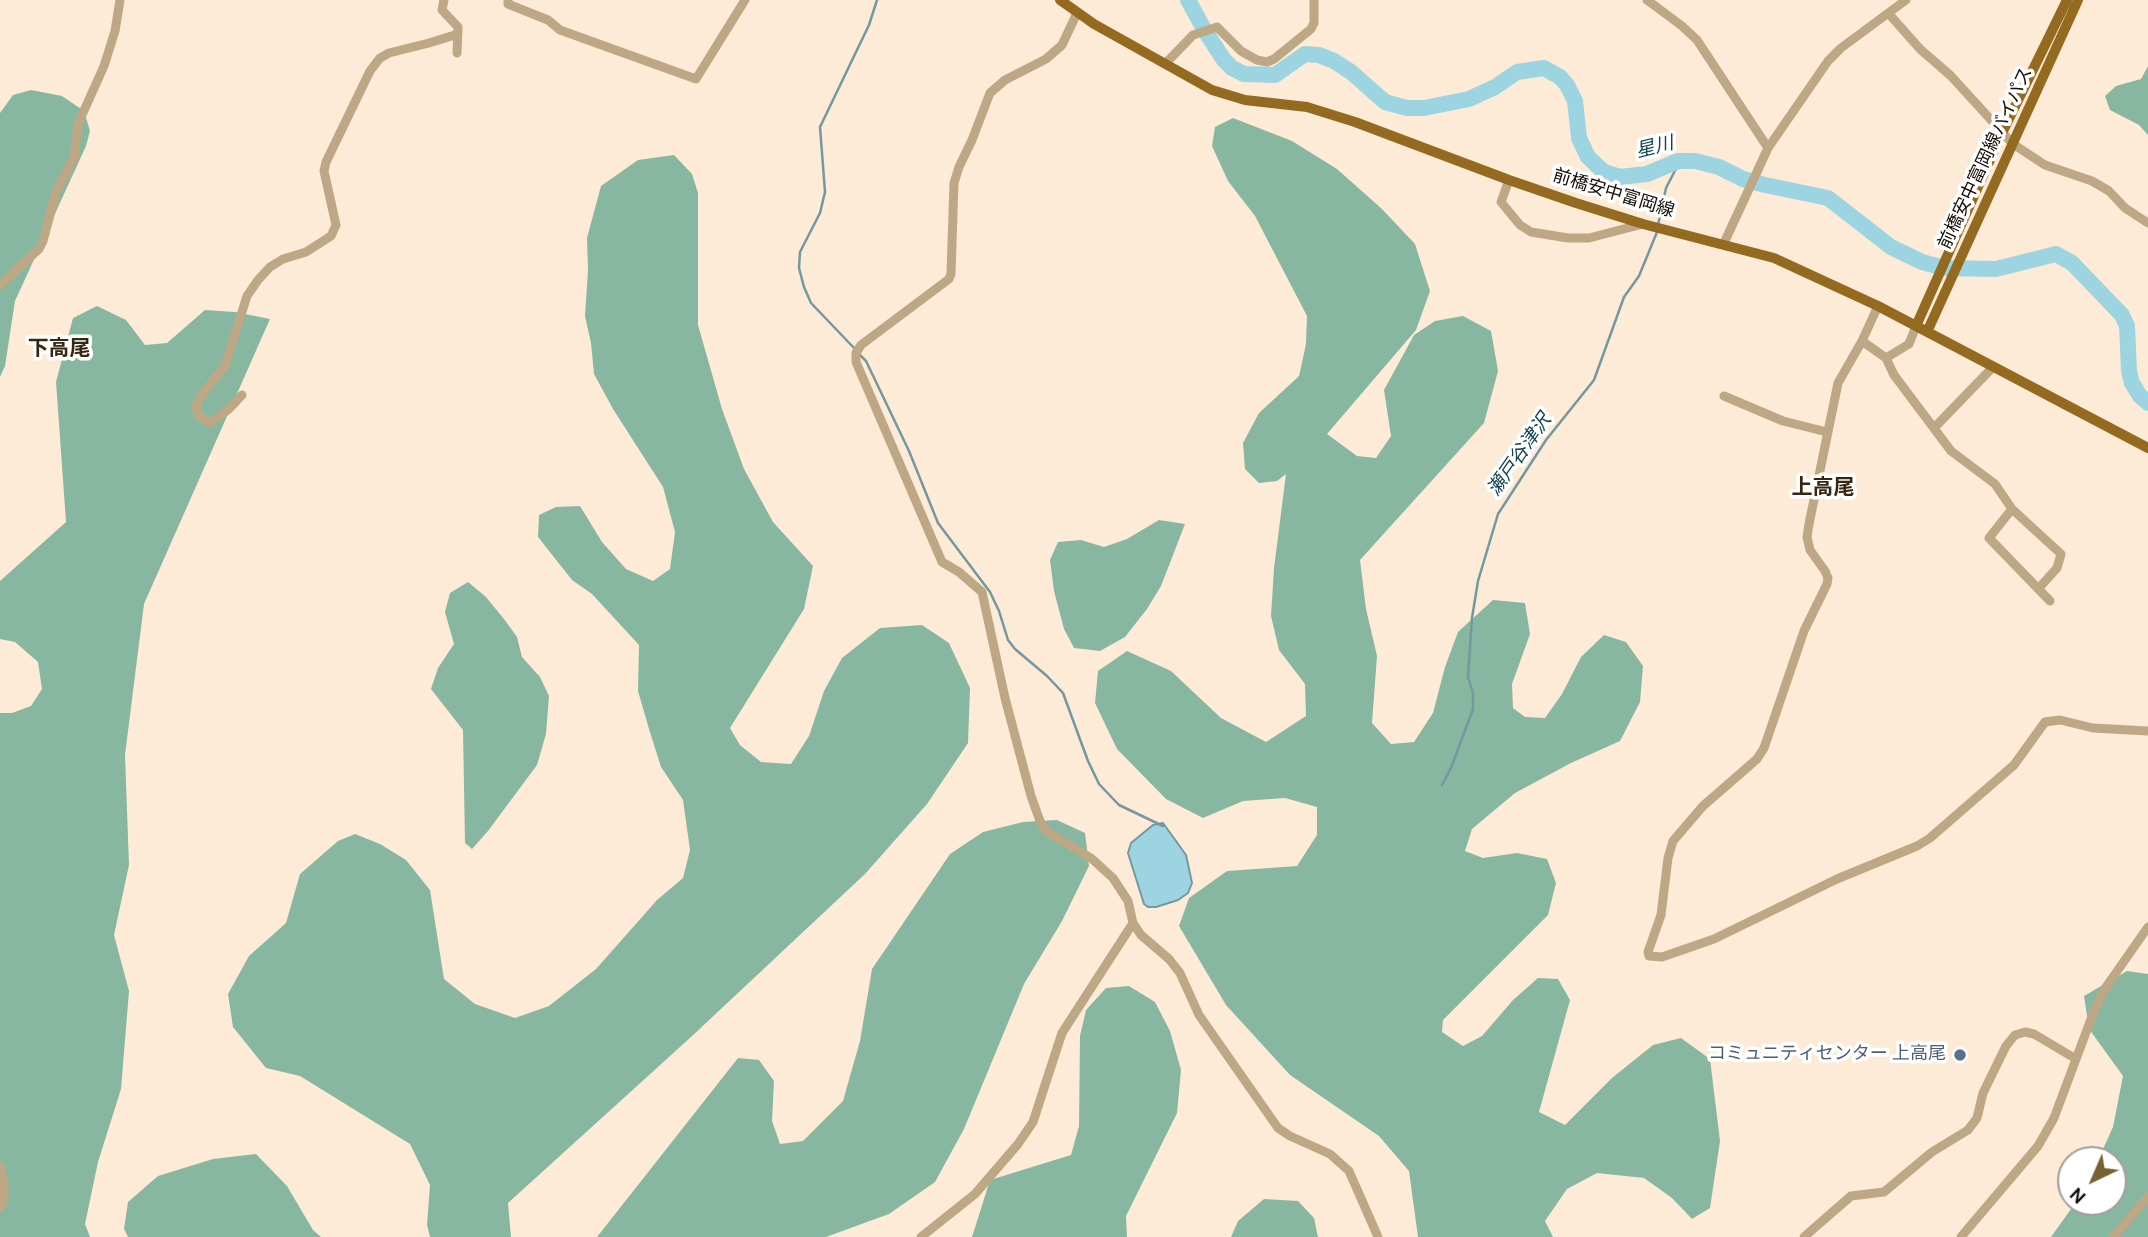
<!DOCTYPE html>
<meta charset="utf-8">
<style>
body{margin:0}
#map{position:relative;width:2148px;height:1237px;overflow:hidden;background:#fdebd7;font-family:Overpass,sans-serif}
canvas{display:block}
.north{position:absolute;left:2057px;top:1146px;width:70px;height:70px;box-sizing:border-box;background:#fff;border:2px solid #a19e9b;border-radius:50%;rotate:224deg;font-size:19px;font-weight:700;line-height:28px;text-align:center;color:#140c05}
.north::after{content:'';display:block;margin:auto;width:24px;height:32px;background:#7a6132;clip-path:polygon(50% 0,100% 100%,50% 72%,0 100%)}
</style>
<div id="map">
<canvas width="2148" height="1237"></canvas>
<div class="north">N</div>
</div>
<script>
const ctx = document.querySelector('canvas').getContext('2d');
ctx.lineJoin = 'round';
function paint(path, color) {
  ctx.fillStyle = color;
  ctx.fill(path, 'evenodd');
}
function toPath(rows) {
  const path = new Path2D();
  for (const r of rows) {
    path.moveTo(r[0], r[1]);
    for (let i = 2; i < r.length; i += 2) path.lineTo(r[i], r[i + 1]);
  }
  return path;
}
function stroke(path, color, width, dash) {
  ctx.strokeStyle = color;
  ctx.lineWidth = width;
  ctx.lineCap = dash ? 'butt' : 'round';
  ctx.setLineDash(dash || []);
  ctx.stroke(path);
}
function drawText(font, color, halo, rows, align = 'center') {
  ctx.font = font + ' Overpass,"Noto Sans JP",sans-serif';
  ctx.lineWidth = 7;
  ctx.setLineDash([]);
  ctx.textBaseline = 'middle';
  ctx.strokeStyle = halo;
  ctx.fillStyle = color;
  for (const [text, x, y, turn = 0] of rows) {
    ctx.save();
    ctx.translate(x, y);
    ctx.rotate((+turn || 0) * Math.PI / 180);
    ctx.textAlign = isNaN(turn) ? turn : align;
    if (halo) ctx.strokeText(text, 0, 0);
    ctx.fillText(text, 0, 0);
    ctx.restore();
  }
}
paint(toPath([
 [2148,66,2148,135,2139,125,2110,110,2105,96,2116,86,2141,79],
 [31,90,62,96,84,111,90,131,86,146,15,301,5,366,0,377,0,113,13,95],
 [1233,118,1292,141,1337,169,1382,209,1415,244,1430,291,1416,330,1327,434,1357,456,1376,458,1391,436,1384,390,1414,335,1435,321,1463,316,1491,331,1498,371,1484,423,1360,560,1366,609,1377,656,1372,723,1391,744,1414,742,1433,713,1445,667,1458,632,1493,600,1525,603,1530,634,1512,684,1513,708,1525,717,1545,718,1562,694,1581,657,1604,635,1626,642,1643,666,1640,702,1620,741,1571,763,1515,793,1472,829,1465,851,1483,858,1517,853,1547,859,1556,883,1548,915,1443,1020,1442,1032,1463,1046,1482,1036,1513,1000,1538,978,1558,979,1570,1000,1539,1112,1565,1125,1612,1078,1653,1045,1681,1038,1710,1059,1720,1141,1710,1208,1692,1219,1672,1198,1644,1178,1597,1173,1567,1189,1545,1221,1553,1237,1418,1237,1409,1171,1379,1136,1290,1075,1226,1005,1179,926,1189,898,1227,871,1297,866,1317,835,1317,807,1285,798,1243,801,1203,818,1166,799,1117,749,1095,703,1098,671,1127,651,1171,671,1221,718,1266,742,1306,716,1305,684,1279,650,1271,616,1274,568,1286,474,1277,481,1259,483,1245,469,1243,443,1259,413,1299,376,1306,344,1307,316,1255,216,1228,181,1212,146,1215,127],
 [674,155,692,174,698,193,698,325,722,409,744,469,773,522,813,566,804,609,730,728,740,745,761,762,791,764,809,736,824,691,842,658,880,628,922,625,949,643,970,688,968,743,927,804,865,874,691,1037,508,1203,511,1237,430,1237,427,1225,430,1185,410,1144,300,1076,266,1068,233,1027,228,994,249,956,286,923,300,874,338,841,355,834,380,844,406,860,430,890,444,979,475,1004,515,1018,549,1006,596,969,657,900,683,878,690,850,683,800,661,767,649,729,638,691,639,645,592,594,572,580,538,537,539,515,556,507,580,506,602,542,626,569,653,581,670,569,675,532,663,487,613,409,594,374,591,343,585,316,588,270,587,238,601,186,638,160],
 [97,306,126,320,145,345,167,343,205,310,235,312,270,319,144,604,125,755,129,865,114,935,129,991,121,1089,98,1162,85,1224,90,1237,0,1237,0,713,12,713,31,706,42,689,38,662,15,642,0,639,0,581,66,522,56,382,73,318],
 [1159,520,1185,524,1161,586,1147,609,1125,637,1100,651,1074,648,1064,629,1054,591,1050,560,1058,542,1081,540,1104,547,1127,539],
 [468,582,486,597,504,619,517,637,522,657,540,677,549,696,546,734,537,765,488,831,472,849,465,843,463,730,431,689,438,668,454,644,445,612,450,593],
 [1057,820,1085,833,1089,866,1062,921,1024,984,964,1129,935,1182,889,1214,826,1237,597,1237,738,1058,759,1060,774,1081,772,1121,780,1144,803,1141,843,1101,860,1041,872,969,950,854,983,832,1023,822],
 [2127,971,2148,974,2148,1237,2051,1237,2076,1202,2113,1202,2113,1160,2098,1160,2113,1127,2123,1076,2089,1029,2084,996],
 [1129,986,1155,1002,1170,1031,1181,1070,1177,1113,1126,1216,1127,1237,972,1237,990,1180,1071,1155,1079,1126,1080,1036,1086,1010,1106,988],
 [256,1154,287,1186,313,1230,321,1237,128,1237,124,1229,128,1202,158,1176,213,1159],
 [1264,1199,1298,1201,1314,1218,1318,1237,1231,1237,1238,1221]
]), '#88b7a1');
const water = toPath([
 [1163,823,1186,855,1192,883,1188,893,1178,900,1156,907,1148,907,1144,904,1128,853,1131,843,1153,825,1163,823]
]);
paint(water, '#9dd4e1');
stroke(water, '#74989f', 2);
stroke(toPath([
 [1658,225,1666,188,1680,161],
 [855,349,811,303,804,287,799,268,800,252,820,213,825,192,820,127,869,25,877,0],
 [859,354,866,361,909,451,938,523,990,592,999,611,1008,640,1015,649,1047,676,1063,693,1088,761,1099,784,1119,805,1163,826],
 [1442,785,1451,768,1473,709,1473,693,1468,677,1472,618,1478,581,1498,514,1546,440,1594,380,1624,297,1639,276,1657,232]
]), '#74989f', 2.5);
stroke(toPath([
 [1188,0,1205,31,1224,60,1232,68,1244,74,1275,75,1305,54,1319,55,1334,61,1351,72,1385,102,1407,108,1424,108,1469,99,1495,87,1517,72,1544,68,1560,77,1567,85,1575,101,1579,138,1588,157,1604,172,1620,177,1647,174,1678,161,1695,161,1719,167,1743,179,1765,185,1828,198,1891,247,1922,262,1944,268,1996,269,2056,254,2072,263,2122,315,2127,326,2129,371,2132,383,2140,396,2148,403]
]), '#9dd4e1', 16);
stroke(toPath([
 [444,0,442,10,458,27,457,53],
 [508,0,508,4,548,20,560,30,696,79,745,0],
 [1647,0,1682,26,1697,40,1768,148],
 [1077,13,1062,45,1046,59,1005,80,990,93,972,140,959,167,954,183,951,274,949,279,861,345,856,353,856,362,942,562,959,572,982,592,1005,698,1031,796,1040,821,1046,831,1091,858,1113,878,1128,901,1133,923,1141,935,1169,959,1180,973,1199,1015,1278,1128,1290,1136,1330,1154,1349,1171,1378,1237],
 [1889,14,1920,49,1951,76,2013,144,2045,165,2092,181,2109,191,2125,208,2148,223],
 [1165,64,1193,35,1217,27,1241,51,1257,60,1267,62,1274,59,1311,29,1314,23,1314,0],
 [1509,180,1501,202,1520,225,1531,232,1568,238,1589,238,1643,224],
 [1724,243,1768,148,1828,61,1841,48,1906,0],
 [0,285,39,249,43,241,56,192,74,158,78,124,104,66,115,31,120,0],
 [1878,306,1862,341,1838,383,1809,524,1807,537,1810,550,1825,571,1828,578,1827,584,1804,631,1764,748,1757,759,1703,806,1673,841,1668,858,1661,915,1648,952,1649,956,1662,957,1714,939,1837,879,1917,846,1930,838,2014,765,2045,722,2060,720,2093,728,2148,731],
 [1862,341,1886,358,1894,375,1951,451,1995,484,2012,509,2061,554,2057,568,2038,589],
 [1886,358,1909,344,1916,326],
 [242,395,229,409,210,423,198,415,196,406,202,394,225,366,247,296,258,280,270,267,283,259,306,252,331,236,336,225,324,171,326,162,370,71,380,58,389,53,429,43,458,34],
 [1724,396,1783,421,1827,432],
 [1934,428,1993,367],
 [2012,509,1989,538,2050,601],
 [0,1166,4,1183,4,1200,0,1208],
 [921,1237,975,1194,1018,1144,1033,1122,1062,1033,1133,923],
 [1804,1237,1851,1196,1884,1192,1932,1152,1968,1130,1977,1118,1983,1093,2006,1046,2015,1035,2025,1032,2034,1034,2076,1059],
 [1961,1237,2038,1146,2054,1118,2094,1011,2106,987,2148,927],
 [2113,1237,2148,1197]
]), '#bea785', 9);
stroke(toPath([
 [1060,0,1094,24,1212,90,1245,100,1307,107,1355,122,1509,180,1576,203,1643,224,1774,258,1878,306,2148,448],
 [1916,326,2002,133,2067,0],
 [1927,332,2078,0]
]), '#946a21', 10);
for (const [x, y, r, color] of [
 [1960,1055,7,"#5c6f8a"]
]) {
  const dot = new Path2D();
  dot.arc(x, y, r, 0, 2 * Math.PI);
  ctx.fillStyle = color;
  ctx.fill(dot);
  stroke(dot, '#fff', 2.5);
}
drawText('18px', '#140c05', '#fff', [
 ["前橋安中富岡線バイパス",1987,159,-65],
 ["前橋安中富岡線",1613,195,17]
]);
drawText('18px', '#4e5e75', '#fff', [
 ["コミュニティセンター 上高尾",1946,1055]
], 'right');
drawText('italic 19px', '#12444e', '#fff', [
 ["星川",1655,149,-14],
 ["瀬戸谷津沢",1521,456,-55]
]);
drawText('bold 21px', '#372712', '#fff', [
 ["下高尾",59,351],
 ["上高尾",1823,490]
]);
</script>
